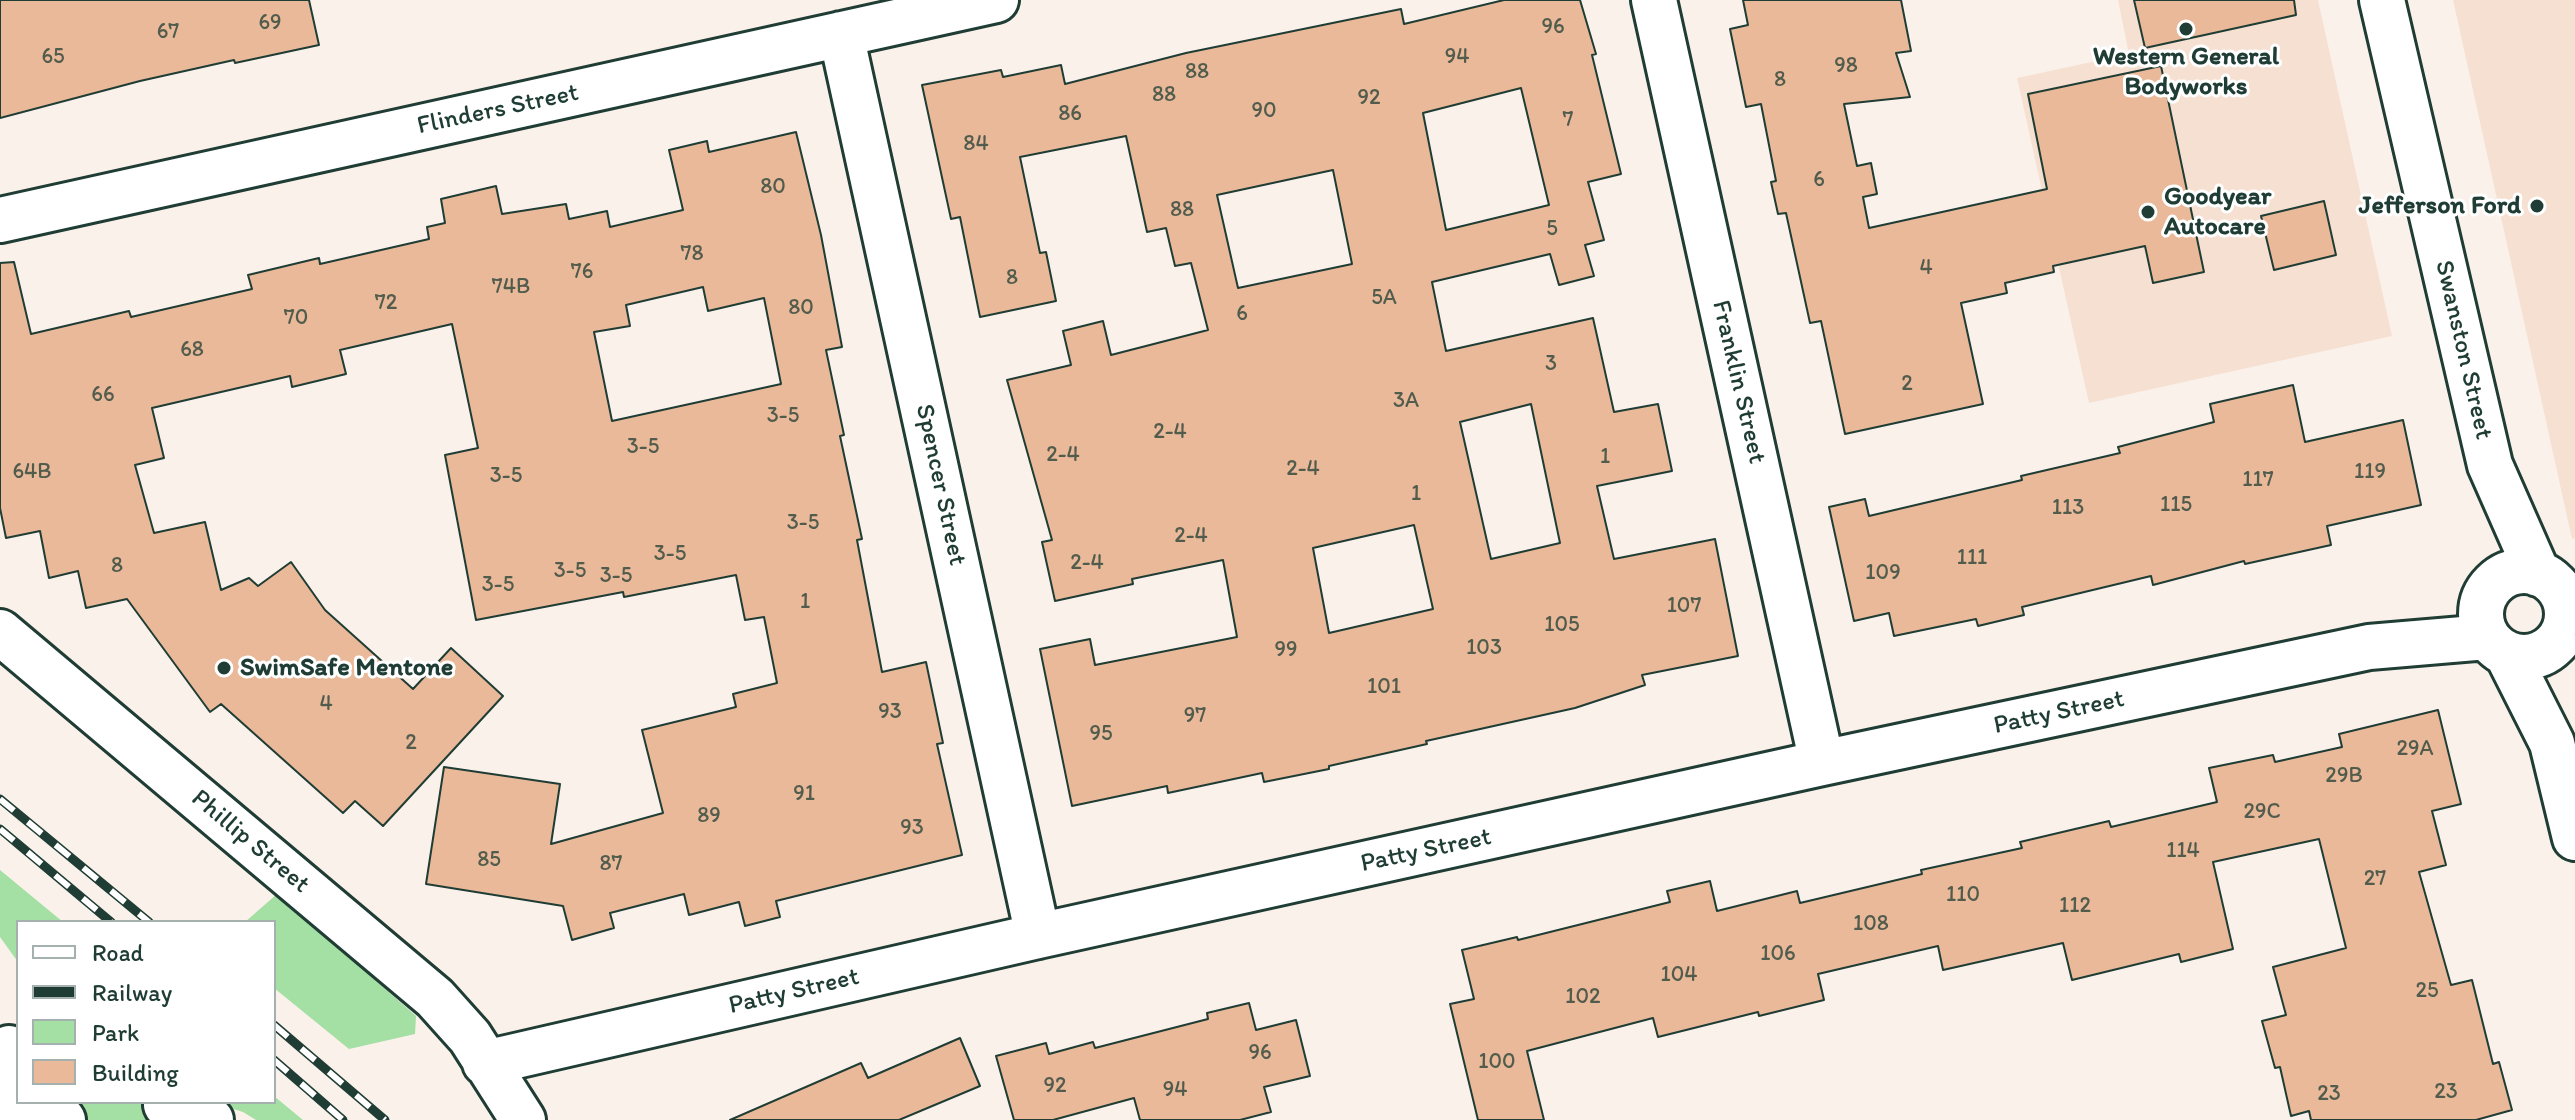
<!DOCTYPE html>
<style>
body{margin:0}
#map{position:relative;width:2575px;height:1120px;overflow:hidden;background:#fbf1eb;font-family:Itim,sans-serif}
canvas{display:block}
.legend{position:absolute;left:16px;top:920px;width:260px;height:184px;box-sizing:border-box;background:#fff;border:2px solid #a5b1ae;margin:0;padding:10px 14px;list-style:none;font-size:24px;color:#1f3d34}
.legend li{display:flex;align-items:center;gap:16px;height:40px}
.legend b{width:40px;border:2px solid #a5b1ae}
</style>
<div id="map">
<canvas width="2575" height="1120"></canvas>
<ul class="legend">
<li><b style="height:10px;background:#fff"></b>Road</li>
<li><b style="height:10px;background:#1f3d34"></b>Railway</li>
<li><b style="height:22px;background:#a4dfa4"></b>Park</li>
<li><b style="height:22px;background:#e9b999"></b>Building</li>
</ul>
</div>
<script>
const ctx = document.querySelector('canvas').getContext('2d');
ctx.lineJoin = 'round';
function paint(path, color) {
  ctx.fillStyle = color;
  ctx.fill(path, 'evenodd');
}
function toPath(rows) {
  const path = new Path2D();
  for (const r of rows) {
    if (r.length === 3) {
      path.moveTo(r[0] + r[2], r[1]);
      path.arc(r[0], r[1], r[2], 0, 2 * Math.PI);
      continue;
    }
    path.moveTo(r[0], r[1]);
    for (let i = 2; i < r.length; i += 2) path.lineTo(r[i], r[i + 1]);
  }
  return path;
}
function stroke(path, color, width, dash) {
  ctx.strokeStyle = color;
  ctx.lineWidth = width;
  ctx.lineCap = dash ? 'butt' : 'round';
  ctx.setLineDash(dash || []);
  ctx.stroke(path);
}
function drawText(font, color, halo, rows, align = 'center') {
  ctx.font = font + ' Itim,sans-serif';
  ctx.lineWidth = 6;
  ctx.setLineDash([]);
  ctx.textBaseline = 'middle';
  ctx.strokeStyle = halo;
  ctx.fillStyle = color;
  for (const [text, x, y, turn = 0] of rows) {
    ctx.save();
    ctx.translate(x, y);
    ctx.rotate((+turn || 0) * Math.PI / 180);
    ctx.textAlign = isNaN(turn) ? turn : align;
    if (halo) ctx.strokeText(text, 0, 0);
    ctx.fillText(text, 0, 0);
    ctx.restore();
  }
}
paint(toPath([
 [2118,0,2318,0,2392,336,2089,403,2017,78,2129,54],
 [2453,0,2575,0,2575,538,2572,539]
]), '#f6e0d2');
paint(toPath([
 [0,870,63,922,18,922,18,962,0,937],
 [277,894,416,1016,415,1034,349,1049,274,988,274,922,245,922],
 [274,1096,303,1120,256,1120,243,1112,211,1102,274,1102],
 [70,1102,158,1102,177,1120,87,1120]
]), '#a4dfa4');
const building = toPath([
 [0,0,309,0,319,45,235,63,234,60,140,81,0,118,0,0],
 [1504,0,1580,0,1596,54,1592,55,1621,174,1588,182,1604,240,1585,245,1594,276,1559,285,1550,254,1432,282,1446,351,1593,318,1614,412,1658,404,1672,471,1597,486,1614,559,1715,539,1738,656,1642,675,1645,685,1575,708,1426,741,1427,744,1329,766,1329,769,1264,782,1262,773,1168,793,1167,786,1072,806,1040,649,1090,639,1095,665,1237,637,1223,560,1132,579,1133,584,1055,601,1042,542,1052,540,1007,380,1071,365,1063,331,1103,321,1111,355,1208,330,1191,263,1175,266,1166,228,1147,232,1126,136,1020,157,1040,253,1046,252,1056,301,980,317,960,217,951,219,922,85,1001,70,1003,77,1061,65,1065,84,1186,53,1401,9,1404,24,1504,0],
 [1521,88,1549,205,1446,230,1423,113,1521,88],
 [1333,170,1352,264,1238,288,1217,195,1333,170],
 [1531,404,1560,543,1491,559,1460,422,1531,404],
 [1414,525,1433,609,1329,633,1313,548,1414,525],
 [1743,0,1901,0,1911,51,1896,53,1910,97,1844,104,1857,166,1871,163,1877,194,1863,197,1869,228,2047,189,2028,94,2161,66,2204,272,2153,283,2145,246,2053,266,2054,272,2005,283,2007,293,1961,303,1983,404,1845,434,1821,321,1810,323,1786,213,1778,214,1771,182,1776,181,1761,104,1746,107,1730,29,1748,25,1743,0],
 [2134,0,2294,0,2296,15,2145,48,2134,0],
 [796,132,821,235,842,347,826,350,844,435,840,436,862,539,857,540,882,672,926,662,943,743,937,744,962,855,776,901,780,917,745,926,739,902,689,915,684,894,610,913,614,928,572,940,563,906,426,884,444,767,560,784,551,844,663,813,642,730,736,707,733,694,777,683,764,617,745,620,736,575,624,597,623,592,476,620,445,455,478,448,452,324,340,350,346,374,292,387,290,376,152,408,164,458,135,465,154,533,205,522,221,590,249,578,258,586,291,562,325,610,413,689,451,648,503,696,383,826,355,801,343,813,221,704,210,712,127,599,86,608,78,571,49,578,40,531,6,538,0,508,0,263,14,262,31,334,129,311,131,317,252,289,248,275,319,258,320,264,429,239,427,227,445,223,441,199,496,186,502,214,566,204,569,219,607,211,610,227,683,210,669,150,707,141,709,152,796,132],
 [703,287,708,311,764,298,781,384,612,421,594,332,630,326,626,305,703,287],
 [2324,201,2336,255,2274,270,2261,216,2324,201],
 [2293,385,2305,442,2403,420,2421,505,2327,526,2331,545,2245,564,2244,561,2153,585,2151,576,2022,607,2024,615,1978,626,1976,619,1894,636,1889,613,1854,621,1829,507,1865,499,1869,516,2022,480,2021,476,2120,453,2118,447,2214,422,2210,404,2293,385],
 [2438,710,2461,804,2432,811,2446,865,2419,872,2451,985,2472,980,2493,1064,2499,1062,2512,1110,2476,1120,2311,1120,2309,1111,2291,1116,2280,1067,2275,1068,2262,1021,2286,1015,2273,967,2346,948,2319,839,2213,862,2233,949,2181,962,2179,954,2072,980,2063,943,1943,970,1938,946,1818,974,1824,1000,1759,1016,1758,1012,1658,1037,1653,1018,1527,1051,1544,1120,1478,1120,1450,1004,1474,999,1462,950,1517,937,1518,940,1670,902,1667,891,1710,881,1717,911,1797,891,1800,903,1922,874,1921,870,2022,848,2020,842,2109,821,2111,827,2217,802,2209,768,2273,755,2275,762,2342,747,2339,734,2438,710],
 [1249,1003,1256,1030,1296,1020,1310,1076,1264,1087,1271,1112,1240,1120,1140,1120,1134,1098,1053,1120,1014,1120,996,1056,1046,1043,1049,1054,1093,1042,1095,1048,1208,1019,1207,1013,1249,1003],
 [960,1038,980,1086,899,1120,730,1120,861,1063,868,1078,960,1038]
]);
paint(building, '#e9b999');
stroke(building, '#1f3d34', 2);
const minor = toPath([
 [1654,0,1822,763],
 [2382,0,2490,465,2538,574],
 [841,34,1038,936],
 [0,220,996,0],
 [2524,614,43],
 [0,632,435,998,470,1037,523,1120],
 [2507,654,2552,743,2575,838],
 [9,1048,19,1120],
 [485,1063,1038,936,1822,763,2369,647,2487,637],
 [49,1102,63,1120],
 [166,1105,185,1109,211,1120]
]);
stroke(minor, '#1f3d34', 50);
stroke(minor, '#fff', 44);
const rail = toPath([
 [0,799,149,922],
 [0,829,111,922],
 [274,1025,385,1120],
 [274,1060,343,1120]
]);
stroke(rail, '#1f3d34', 9);
stroke(rail, '#fff', 6, [18]);
for (const [x, y, r, color] of [
 [2186,29,8,"#1f3d34"],
 [2537,206,8,"#1f3d34"],
 [2148,212,8,"#1f3d34"],
 [224,668,8,"#1f3d34"]
]) {
  const dot = new Path2D();
  dot.arc(x, y, r, 0, 2 * Math.PI);
  ctx.fillStyle = color;
  ctx.fill(dot);
  stroke(dot, '#fff', 3);
}
drawText('22px', '#525c4d', null, [
 ["69",270,23],
 ["96",1553,27],
 ["67",168,32],
 ["65",53,57],
 ["94",1457,57],
 ["98",1846,66],
 ["88",1197,72],
 ["8",1780,80],
 ["88",1164,95],
 ["92",1369,98],
 ["90",1264,111],
 ["86",1070,114],
 ["7",1568,120],
 ["84",976,144],
 ["6",1819,180],
 ["80",773,187],
 ["88",1182,210],
 ["5",1552,229],
 ["78",692,254],
 ["4",1926,268],
 ["76",582,272],
 ["8",1012,278],
 ["74B",511,287],
 ["5A",1384,298],
 ["72",386,303],
 ["80",801,308],
 ["6",1242,314],
 ["70",296,318],
 ["68",192,350],
 ["3",1551,364],
 ["2",1907,384],
 ["66",103,395],
 ["3A",1406,401],
 ["3-5",783,416],
 ["2-4",1170,432],
 ["3-5",643,447],
 ["2-4",1063,455],
 ["1",1605,457],
 ["2-4",1303,469],
 ["64B",32,472],
 ["119",2370,472],
 ["3-5",506,476],
 ["117",2258,480],
 ["1",1416,494],
 ["115",2176,505],
 ["113",2068,508],
 ["3-5",803,523],
 ["2-4",1191,536],
 ["3-5",670,554],
 ["111",1972,558],
 ["2-4",1087,563],
 ["8",117,566],
 ["3-5",570,571],
 ["109",1883,573],
 ["3-5",616,576],
 ["3-5",498,585],
 ["1",805,602],
 ["107",1684,606],
 ["105",1562,625],
 ["103",1484,648],
 ["99",1286,650],
 ["101",1384,687],
 ["4",326,704],
 ["93",890,712],
 ["97",1195,716],
 ["95",1101,734],
 ["2",411,743],
 ["29A",2415,749],
 ["29B",2344,776],
 ["91",804,794],
 ["29C",2262,812],
 ["89",709,816],
 ["93",912,828],
 ["114",2183,851],
 ["85",489,860],
 ["87",611,864],
 ["27",2375,879],
 ["110",1963,895],
 ["112",2075,906],
 ["108",1871,924],
 ["106",1778,954],
 ["104",1679,975],
 ["25",2427,991],
 ["102",1583,997],
 ["96",1260,1053],
 ["100",1497,1062],
 ["92",1055,1086],
 ["94",1175,1090],
 ["23",2446,1092],
 ["23",2329,1094]
]);
drawText('bold 26px', '#1f3d34', '#fff', [
 ["Western General",2186,57,"center"],
 ["Bodyworks",2186,87,"center"],
 ["Goodyear",2164,197],
 ["Autocare",2164,227],
 ["Jefferson Ford",2521,206,"right"],
 ["SwimSafe Mentone",240,668]
], 'left');
drawText('26px', '#1f3d34', '#fff', [
 ["Flinders Street",498,110,-12],
 ["Swanston Street",2463,350,77],
 ["Franklin Street",1738,382,77],
 ["Spencer Street",940,485,78],
 ["Patty Street",2059,713,-12],
 ["Phillip Street",250,842,40],
 ["Patty Street",1426,851,-12],
 ["Patty Street",794,992,-13]
]);
</script>
